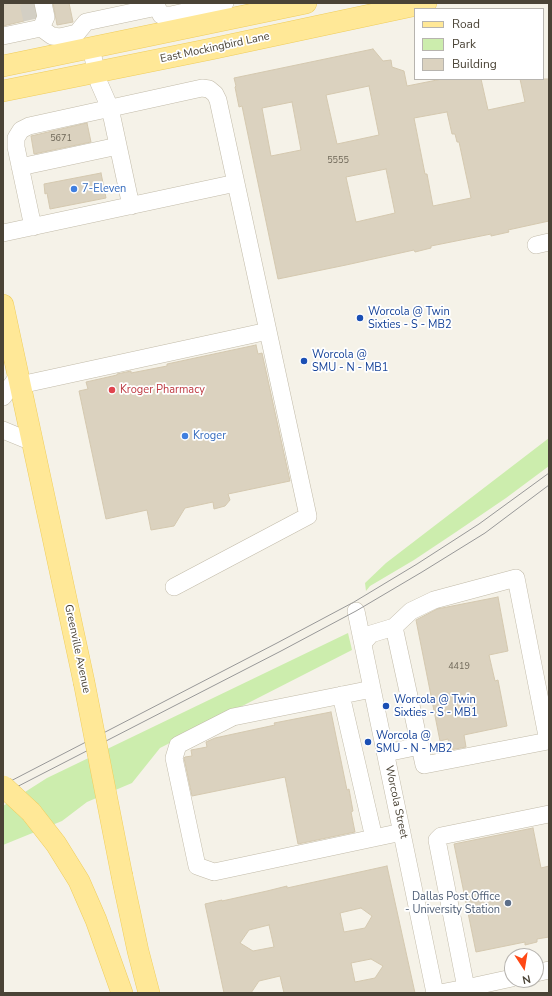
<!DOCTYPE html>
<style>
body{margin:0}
#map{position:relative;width:552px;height:996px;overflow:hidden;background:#f5f2e8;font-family:"Nunito Sans",sans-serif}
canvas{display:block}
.frame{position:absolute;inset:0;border:4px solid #4a4336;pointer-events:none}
.legend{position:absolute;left:414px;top:8px;width:130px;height:72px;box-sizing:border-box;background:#fff;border:1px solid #b7b4af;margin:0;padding:5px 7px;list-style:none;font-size:12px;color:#4a4336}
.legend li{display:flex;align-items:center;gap:8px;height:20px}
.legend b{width:20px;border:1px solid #b7b4af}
.north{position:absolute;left:504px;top:948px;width:40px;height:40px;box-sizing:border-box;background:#fff;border:1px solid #b7b4af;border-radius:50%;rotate:168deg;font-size:11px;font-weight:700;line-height:16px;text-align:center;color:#4a4336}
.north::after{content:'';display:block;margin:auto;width:14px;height:18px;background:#ff4815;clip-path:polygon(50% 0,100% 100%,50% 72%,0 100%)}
</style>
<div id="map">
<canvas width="552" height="996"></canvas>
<div class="frame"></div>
<ul class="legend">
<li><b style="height:5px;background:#ffe897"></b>Road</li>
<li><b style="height:11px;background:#ccedad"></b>Park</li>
<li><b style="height:11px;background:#dbd2bf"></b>Building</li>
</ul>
<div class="north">N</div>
</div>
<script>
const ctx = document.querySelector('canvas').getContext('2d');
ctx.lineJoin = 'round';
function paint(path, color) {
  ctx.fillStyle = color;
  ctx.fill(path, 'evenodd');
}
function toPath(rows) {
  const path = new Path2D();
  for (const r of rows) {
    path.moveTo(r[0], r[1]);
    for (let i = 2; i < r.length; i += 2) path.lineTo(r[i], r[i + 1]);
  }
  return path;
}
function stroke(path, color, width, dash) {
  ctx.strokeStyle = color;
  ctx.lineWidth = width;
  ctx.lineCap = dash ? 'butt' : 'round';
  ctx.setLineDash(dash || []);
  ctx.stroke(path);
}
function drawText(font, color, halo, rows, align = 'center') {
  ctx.font = font + ' "Nunito Sans",sans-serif';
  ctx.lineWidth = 3.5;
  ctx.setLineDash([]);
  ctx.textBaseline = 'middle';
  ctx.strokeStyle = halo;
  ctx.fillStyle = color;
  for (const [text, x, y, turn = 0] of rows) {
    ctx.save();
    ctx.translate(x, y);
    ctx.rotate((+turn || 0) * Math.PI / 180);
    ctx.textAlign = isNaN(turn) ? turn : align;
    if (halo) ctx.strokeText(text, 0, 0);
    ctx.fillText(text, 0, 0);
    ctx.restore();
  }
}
paint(toPath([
 [549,438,549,466,506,498,456,532,414,560,370,586,366,591,365,583,386,563],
 [348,633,352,650,160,748,132,783,87,802,62,821,3,845,3,806,47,778]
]), '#ccedad');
const building = toPath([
 [3,3,27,3,30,19,24,20,24,21,3,26,3,3],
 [53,3,69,3,73,22,57,25,53,3],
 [373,49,383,61,391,60,392,67,404,71,407,86,442,79,481,79,488,110,525,102,520,79,549,79,549,221,508,230,509,232,491,236,491,234,431,246,431,248,415,252,414,250,346,265,278,279,242,106,239,107,235,87,236,86,234,78,373,49],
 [369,86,379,135,337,144,326,95,369,86],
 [292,102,301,150,271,156,262,108,292,102],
 [447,112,452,134,455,134,457,142,459,142,471,198,433,206,427,174,425,174,414,118,447,112],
 [386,169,395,213,356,222,346,177,386,169],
 [87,123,91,142,34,154,31,136,87,123],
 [101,173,106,198,50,209,47,193,45,194,44,184,101,173],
 [256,345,258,354,262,353,290,481,228,494,230,500,225,506,214,509,213,502,185,508,174,526,151,530,147,510,106,519,79,391,88,389,86,382,117,375,117,374,131,371,131,373,167,366,167,364,256,345],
 [498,597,508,651,489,655,495,681,498,680,507,726,464,735,466,747,450,750,448,739,440,741,416,620,437,609,498,597],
 [331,712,347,790,349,789,353,811,351,812,355,832,298,844,285,777,192,796,184,758,185,757,192,756,191,750,207,747,206,742,215,738,275,725,274,723,331,712],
 [533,828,541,868,549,866,549,937,537,939,537,942,525,945,525,942,476,952,454,844,533,828],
 [387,866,415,993,284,993,280,976,259,981,251,993,224,993,205,904,222,900,222,901,267,891,287,886,287,888,387,866],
 [361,908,372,916,365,928,344,932,340,913,361,908],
 [269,925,274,947,253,951,240,943,249,930,269,925],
 [371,959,383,966,375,978,355,982,351,963,371,959]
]);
paint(building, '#dbd2bf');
stroke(building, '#d4c8af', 1);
stroke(toPath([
 [28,3,34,29]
]), '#d3cfc4', 17, [17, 8]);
const minor = toPath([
 [41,28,46,17,43,3],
 [3,36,41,28,52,36,60,37,77,33,86,22,157,7,161,15,171,15,225,3],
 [91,48,99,83,110,108,131,206],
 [20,167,118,146],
 [33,227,16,147,16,138,21,130,29,126,202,88,209,89,215,94,218,100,308,516,174,587],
 [3,233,236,183],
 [536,245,549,242],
 [20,385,268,331],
 [3,397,18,376],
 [3,430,32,442],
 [356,611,435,993],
 [363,643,371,634,394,627,411,611,434,600,516,578,548,741,424,765,394,627],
 [372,689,233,717,178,745,174,758,197,866,214,872,402,832],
 [341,695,374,838],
 [386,753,420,746],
 [536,973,549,970],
 [466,988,512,978],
 [440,993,466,988,437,840,441,836,549,814]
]);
const major = toPath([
 [3,66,306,3],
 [3,91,211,49,426,3],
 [3,305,84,682],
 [31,812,56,844,79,881,96,920,122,993],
 [122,876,138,951,149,993]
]);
stroke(minor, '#c2bba9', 18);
stroke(major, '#efcd5c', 22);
stroke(minor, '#fff', 17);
stroke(major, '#ffe897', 21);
stroke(toPath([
 [3,785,277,643,354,602,417,564,479,524,549,473],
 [3,794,281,651,356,611,422,572,485,533,549,485]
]), '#989898', 1);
const majorBridge = toPath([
 [84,682,122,876],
 [3,786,31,812]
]);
stroke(majorBridge, '#efcd5c', 22, []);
stroke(majorBridge, '#ffe897', 21);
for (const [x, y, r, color] of [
 [74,189,4,"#3f7fe0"],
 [360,318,4,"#1a4fb4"],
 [304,361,4,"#1a4fb4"],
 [112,390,4,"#e0444e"],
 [185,436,4,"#3f7fe0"],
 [386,706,4,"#1a4fb4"],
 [368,742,4,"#1a4fb4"],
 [508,903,4,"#5c6f8a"]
]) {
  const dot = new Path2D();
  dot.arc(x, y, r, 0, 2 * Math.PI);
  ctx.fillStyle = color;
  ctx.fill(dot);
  stroke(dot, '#fff', 1.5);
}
drawText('9px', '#6e6758', null, [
 ["5671",61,139],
 ["5555",338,161],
 ["4419",459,667]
]);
drawText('11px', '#4a4336', '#fff', [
 ["East Mockingbird Lane",215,48,-12],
 ["Greenville Avenue",77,649,78],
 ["Worcola Street",396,802,78]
]);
drawText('11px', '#366cbe', '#fff', [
 ["7-Eleven",82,189],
 ["Kroger",193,436]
], 'left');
drawText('11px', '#164399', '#fff', [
 ["Worcola @ Twin",368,312],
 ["Sixties - S - MB2",368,325],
 ["Worcola @",312,355],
 ["SMU - N - MB1",312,368],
 ["Worcola @ Twin",394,700],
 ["Sixties - S - MB1",394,713],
 ["Worcola @",376,736],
 ["SMU - N - MB2",376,749]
], 'left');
drawText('11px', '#be3a42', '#fff', [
 ["Kroger Pharmacy",120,390]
], 'left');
drawText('11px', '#4e5e75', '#fff', [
 ["Dallas Post Office",500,897],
 ["- University Station",500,910]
], 'right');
</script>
